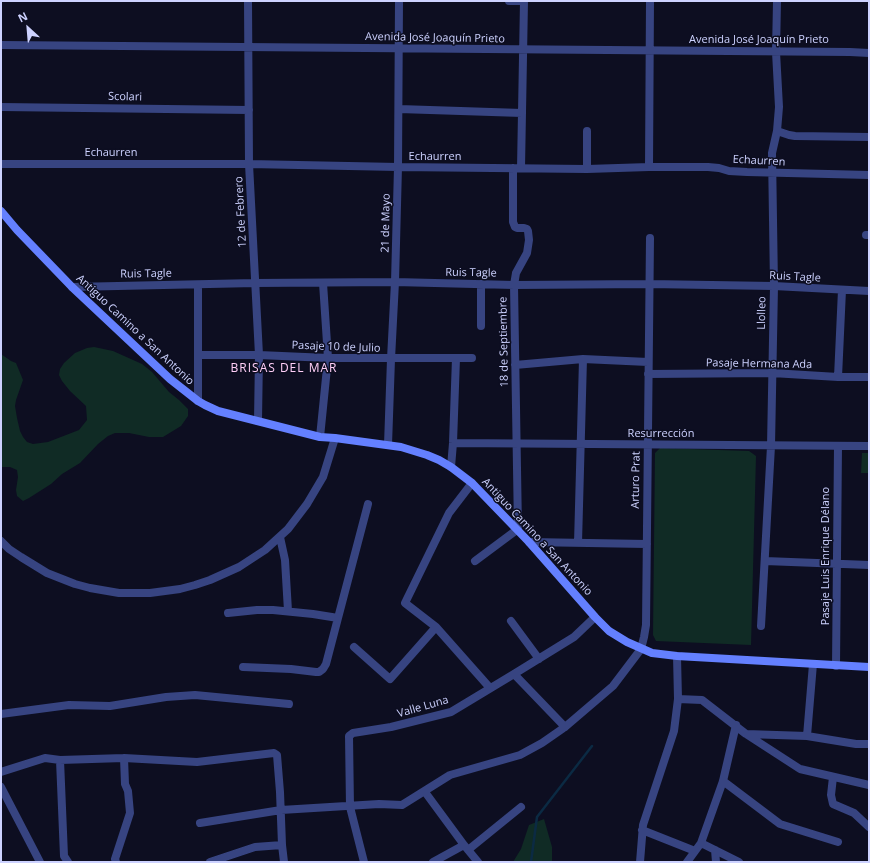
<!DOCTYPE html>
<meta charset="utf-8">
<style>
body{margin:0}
#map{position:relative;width:870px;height:863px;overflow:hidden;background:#0d0e21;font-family:"Open Sans",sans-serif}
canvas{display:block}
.frame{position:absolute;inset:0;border:2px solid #cdd2ff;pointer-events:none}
.north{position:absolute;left:8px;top:8px;width:40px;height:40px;-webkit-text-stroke:3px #0d0e21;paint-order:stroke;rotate:334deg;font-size:11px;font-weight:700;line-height:16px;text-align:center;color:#cdd2ff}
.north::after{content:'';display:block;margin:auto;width:14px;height:18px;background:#cdd2ff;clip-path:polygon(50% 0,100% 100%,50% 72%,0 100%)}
</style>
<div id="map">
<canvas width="870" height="863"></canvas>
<div class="frame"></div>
<div class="north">N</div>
</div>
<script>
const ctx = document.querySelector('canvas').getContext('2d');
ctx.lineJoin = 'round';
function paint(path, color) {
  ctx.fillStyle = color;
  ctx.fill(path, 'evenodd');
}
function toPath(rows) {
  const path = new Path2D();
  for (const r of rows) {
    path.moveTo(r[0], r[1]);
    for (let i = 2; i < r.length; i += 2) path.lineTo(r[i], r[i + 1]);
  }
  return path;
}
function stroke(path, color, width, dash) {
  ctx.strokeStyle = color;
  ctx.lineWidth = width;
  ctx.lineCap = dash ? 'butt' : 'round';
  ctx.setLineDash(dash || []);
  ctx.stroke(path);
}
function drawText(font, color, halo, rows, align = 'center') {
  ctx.font = font + ' "Open Sans",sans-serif';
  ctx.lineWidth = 3;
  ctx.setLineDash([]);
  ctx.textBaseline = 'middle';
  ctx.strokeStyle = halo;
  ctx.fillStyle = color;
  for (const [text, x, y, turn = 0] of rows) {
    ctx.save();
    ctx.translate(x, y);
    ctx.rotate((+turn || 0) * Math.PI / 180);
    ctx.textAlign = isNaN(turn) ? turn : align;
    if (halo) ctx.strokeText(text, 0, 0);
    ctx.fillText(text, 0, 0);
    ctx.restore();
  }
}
paint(toPath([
 [94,347,113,351,142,364,152,372,169,392,179,400,188,409,188,416,181,426,163,437,149,437,129,433,115,433,108,436,98,444,80,463,62,474,51,484,29,498,23,501,17,496,16,490,18,477,17,470,10,467,1,467,1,354,11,361,16,363,23,380,16,400,15,406,17,418,20,431,23,437,27,442,33,444,48,442,79,430,87,420,86,406,70,391,62,381,59,375,60,369,64,363,75,353,87,348],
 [660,448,749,451,756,456,751,645,656,641,653,635,655,453],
 [862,453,869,453,869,473,861,473],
 [544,819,552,847,552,862,513,862,521,849,529,825]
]), '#102b25');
stroke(toPath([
 [531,862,537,817,592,746]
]), '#0b2a43', 2.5);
stroke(toPath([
 [248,1,249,164,259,355,258,421],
 [509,1,523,1],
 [1,45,850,52,869,53],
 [1,107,249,110],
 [399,109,522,113],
 [777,131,789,135,795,136,869,137],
 [1,164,249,164,398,167,587,169,649,167,708,167,719,168,729,171,747,172,869,175],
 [649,167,650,1],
 [521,168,524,1],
 [587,169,587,131],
 [866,235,869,235],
 [481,284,481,326],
 [198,285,198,401],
 [72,287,255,283,395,282,514,285,649,284,774,286,869,291],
 [198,355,259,355,328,358,472,358],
 [515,365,583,359,648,362],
 [648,374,772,373,838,377,869,377],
 [838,377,842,290],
 [320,437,328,358,323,283],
 [453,443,869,446],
 [388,445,391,359,395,282,398,167,399,1],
 [451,467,453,443,456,358],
 [472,483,449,513,405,603,436,627,490,688],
 [280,537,285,560,288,611],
 [1,541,9,549,21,557,47,573,75,584,90,588,119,593,150,593,180,589,195,585,210,580,239,567,265,550,288,529,307,504,323,477,335,438],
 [529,542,647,544],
 [578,543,583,359],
 [475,561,518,529,514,285,516,273,527,253,529,240,528,231,527,229,524,228,517,228,515,227,513,222,513,168],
 [765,561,869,565],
 [228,613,257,610,273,610,313,614,338,618],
 [511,621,539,659],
 [761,626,771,446,774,286,772,153,777,131,779,107,776,52,777,1],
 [354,647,390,679,436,627],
 [836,666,838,446],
 [243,667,291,669,316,672,319,672,323,669,326,664,338,618,368,504],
 [514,674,565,727],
 [678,699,702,700,746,734,800,769,869,785],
 [1,714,69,705,110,706,166,697,195,695,289,704],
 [746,734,807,736,856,744,869,744],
 [807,736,813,664],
 [60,760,64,856,68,862],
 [1,772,45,758,60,760,124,758,197,762,274,753,277,755,280,792,282,845,284,862],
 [833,777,831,795,833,804,854,813,869,827],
 [723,781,780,824,838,842],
 [1,787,40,862],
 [425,792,464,845,478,862],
 [200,823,281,810,379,804,402,805,450,775,520,755,542,743,565,727,613,686,641,649,644,637,646,625,650,238],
 [642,830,695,851],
 [701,843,739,862],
 [468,850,521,807],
 [715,850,716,862],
 [116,862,115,859,130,813,128,791,125,784,124,758],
 [210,862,255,847,282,845],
 [364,862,350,807,349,736,353,733,391,727,451,712,514,674,574,637,595,617],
 [433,862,464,845],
 [640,862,643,825,674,731,678,699,677,656],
 [687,862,701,843,723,781,736,725]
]), '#374481', 8);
stroke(toPath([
 [1,211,17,230,72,287,170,379,198,401,205,405,218,411,320,437,335,438,401,447,427,455,439,460,451,467,472,483,529,542,595,617,609,631,627,642,652,653,677,656,869,667]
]), '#6480ff', 8);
drawText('11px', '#cdd2ff', '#0d0e21', [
 ["Avenida José Joaquín Prieto",435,38,1],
 ["Avenida José Joaquín Prieto",759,40],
 ["Scolari",125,97,1],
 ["Echaurren",111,153],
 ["Echaurren",435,157],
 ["Echaurren",759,161,3],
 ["12 de Febrero",241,212,-93],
 ["21 de Mayo",386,223,-89],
 ["Ruis Tagle",471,273,1],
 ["Ruis Tagle",146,274,-1],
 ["Ruis Tagle",795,277,3],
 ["Llolleo",762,313,-89],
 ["Antiguo Camino a San Antonio",135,330,43],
 ["18 de Septiembre",504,342,-91],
 ["Pasaje 10 de Julio",336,347,2],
 ["Pasaje Hermana Ada",759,364,1],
 ["Resurrección",661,434],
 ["Arturo Prat",636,480,-89],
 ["Antiguo Camino a San Antonio",537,537,47],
 ["Pasaje Luis Enrique Délano",826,556,-90],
 ["Valle Luna",423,707,-16]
]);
ctx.letterSpacing = '1px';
drawText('12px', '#ffcff7', '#0d0e21', [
 ["BRISAS DEL MAR",284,369]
]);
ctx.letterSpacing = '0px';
</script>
